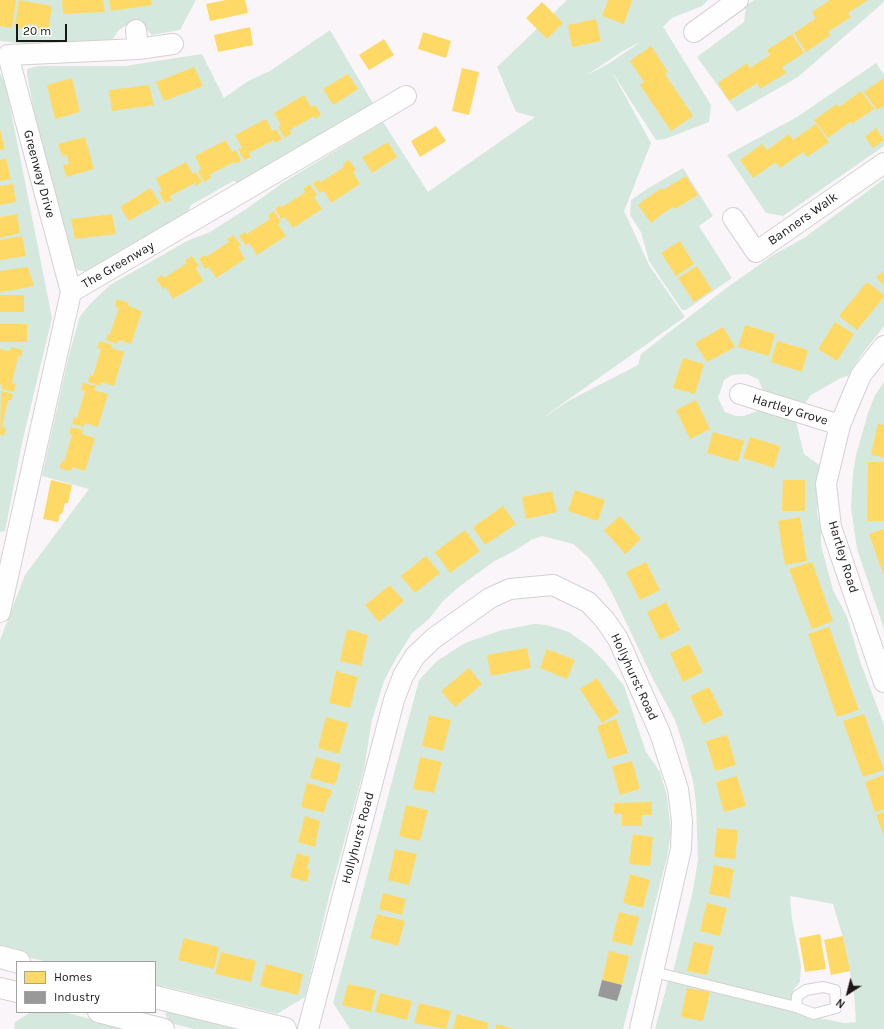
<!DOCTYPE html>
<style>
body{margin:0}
#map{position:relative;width:884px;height:1029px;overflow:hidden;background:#faf5f9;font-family:Karla,sans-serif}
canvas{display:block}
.legend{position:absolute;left:16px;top:961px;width:140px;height:52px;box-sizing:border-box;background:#fff;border:1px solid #a3a2a3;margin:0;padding:5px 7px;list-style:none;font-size:12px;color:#1a1719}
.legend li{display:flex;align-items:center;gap:8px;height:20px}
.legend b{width:20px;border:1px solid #a3a2a3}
.north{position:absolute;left:828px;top:973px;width:40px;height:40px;-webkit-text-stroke:3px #fff;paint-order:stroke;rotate:216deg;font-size:11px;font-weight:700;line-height:16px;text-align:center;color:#1a1719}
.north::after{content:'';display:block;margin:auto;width:14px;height:18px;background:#1a1719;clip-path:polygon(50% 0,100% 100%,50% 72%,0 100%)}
.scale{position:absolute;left:16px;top:24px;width:51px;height:18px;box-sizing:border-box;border:2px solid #1a1719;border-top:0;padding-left:5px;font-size:12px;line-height:14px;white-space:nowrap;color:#1a1719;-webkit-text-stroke:3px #fff;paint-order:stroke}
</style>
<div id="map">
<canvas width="884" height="1029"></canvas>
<ul class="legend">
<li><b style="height:11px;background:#ffd966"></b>Homes</li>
<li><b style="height:11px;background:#999"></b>Industry</li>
</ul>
<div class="north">N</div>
<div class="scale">20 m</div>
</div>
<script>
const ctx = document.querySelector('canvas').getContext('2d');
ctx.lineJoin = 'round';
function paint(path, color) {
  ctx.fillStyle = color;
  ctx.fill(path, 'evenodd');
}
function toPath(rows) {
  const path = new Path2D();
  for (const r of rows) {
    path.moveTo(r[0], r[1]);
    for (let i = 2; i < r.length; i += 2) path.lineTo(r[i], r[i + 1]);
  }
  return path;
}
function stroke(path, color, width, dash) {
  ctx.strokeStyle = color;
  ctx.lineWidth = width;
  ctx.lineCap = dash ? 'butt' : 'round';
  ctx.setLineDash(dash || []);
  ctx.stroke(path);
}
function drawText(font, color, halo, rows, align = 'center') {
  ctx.font = font + ' Karla,sans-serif';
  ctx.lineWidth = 4;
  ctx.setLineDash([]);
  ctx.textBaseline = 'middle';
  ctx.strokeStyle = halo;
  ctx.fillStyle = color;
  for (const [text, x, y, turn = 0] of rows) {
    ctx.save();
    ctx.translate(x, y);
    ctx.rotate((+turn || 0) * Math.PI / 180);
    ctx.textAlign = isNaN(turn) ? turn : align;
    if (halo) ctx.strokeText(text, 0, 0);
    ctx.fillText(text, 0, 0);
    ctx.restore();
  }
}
paint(toPath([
 [0,0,196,0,180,30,152,35,144,28,133,25,125,26,118,31,111,42,53,47,0,41],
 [567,0,708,0,702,6,672,18,662,28,664,28,711,105,709,122,665,139,656,140,612,72,651,143,624,211,649,265,685,317,538,421,570,400,638,365,641,354,725,289,773,255,804,238,884,179,884,326,860,357,848,376,841,378,811,395,803,406,765,395,758,379,746,374,732,375,724,380,718,398,725,412,736,416,744,416,759,410,796,422,804,454,822,467,817,512,821,529,821,545,833,590,847,617,860,661,884,725,884,1029,655,1029,668,981,824,1019,844,1023,856,1022,854,993,844,941,833,904,790,896,792,919,801,965,800,982,794,989,792,1002,673,972,692,895,698,860,696,804,693,781,683,744,675,720,653,679,614,597,603,577,589,558,573,544,542,536,531,540,516,550,493,562,460,586,443,601,429,619,412,633,394,662,384,681,372,720,364,769,329,897,305,997,277,1014,163,986,162,989,155,987,155,962,48,962,0,951,0,640,25,575,89,489,42,476,69,355,80,316,91,303,110,285,187,241,210,232,246,209,284,182,383,122,428,192,535,117,516,112,497,67],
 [642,41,608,64,587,75,623,51],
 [754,0,884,0,884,2,798,77,737,112,697,57,744,22,746,6],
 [330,30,374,105,291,151,240,183,233,181,209,195,191,205,187,214,88,271,81,271,70,266,40,142,27,75,27,69,38,66,125,66,202,54,224,98,248,81,270,71],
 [876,63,884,75,884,146,783,216,766,213,727,155,797,117],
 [0,73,6,86,52,318,22,443,5,531,0,532],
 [683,168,713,216,699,226,732,278,686,310,682,310,649,261,641,232,630,215,631,200,647,189],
 [884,382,884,629,857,549,851,508,853,473,856,455,868,413,875,395],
 [534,624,547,625,569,632,591,648,605,662,624,686,646,752,660,772,667,796,671,833,667,857,623,1029,350,1029,333,1003,419,680,437,661,465,643,502,630],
 [171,1007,256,1029,194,1029,170,1023,165,1014],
 [31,1012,64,1012,128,1029,14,1029,15,1022]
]), '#d5e8de');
paint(toPath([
 [0,0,16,0,12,28,0,26],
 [19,0,52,6,48,31,37,29,37,25,28,24,27,29,15,27],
 [62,0,103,0,105,12,63,14],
 [109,0,151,0,152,5,111,11],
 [226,0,245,0,248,13,210,21,206,4],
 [608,0,632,0,624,24,602,16],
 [830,0,868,0,848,13,851,17,828,32,831,35,806,52,794,33,816,18,812,12],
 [542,2,563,23,547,39,526,18],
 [596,19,601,41,572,47,568,25],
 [250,27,253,45,218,52,214,35],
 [423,32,451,41,446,58,418,49],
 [792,34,804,53,782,67,786,73,760,89,757,83,729,101,718,83,747,63,750,68,770,55,767,50],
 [384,39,394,55,369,70,359,55],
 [651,46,668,72,665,74,693,116,671,131,640,85,644,82,630,61],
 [194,67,203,86,164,101,156,82],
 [462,68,479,72,469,115,452,111],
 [348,74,358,89,333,105,323,89],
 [72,78,80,112,55,119,47,85],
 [884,78,884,106,877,110,864,92],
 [149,85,154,105,112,111,109,90],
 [861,91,874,109,852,124,850,122,828,138,814,120,837,104,839,107],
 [304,95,311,107,315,105,321,115,315,119,314,116,290,130,291,134,285,138,278,127,281,125,274,113],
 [266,119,272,131,276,129,282,139,275,143,274,140,249,153,251,157,244,160,238,149,242,148,235,135],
 [816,124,829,142,807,157,803,152,780,168,776,162,753,178,740,160,762,144,767,150,789,134,793,140],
 [436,126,446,141,420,157,411,141],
 [876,128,884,140,873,148,865,137],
 [0,129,5,149,0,150],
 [85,137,94,169,66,177,63,165,69,164,67,155,62,156,58,144],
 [226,140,232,152,236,150,241,161,235,164,234,162,209,175,211,178,204,182,198,171,201,169,195,156],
 [388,142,397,157,372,173,362,157],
 [6,158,11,179,0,181,0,160],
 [349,160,356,170,353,172,360,184,331,203,324,191,320,193,313,183,319,180,321,182,344,167,343,164],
 [186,162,193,174,196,172,202,182,196,186,195,183,170,196,172,200,165,203,159,192,162,191,156,178],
 [686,176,698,195,675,209,673,207,662,214,651,223,638,205,651,195,662,188,663,190],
 [13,184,16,202,0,205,0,186],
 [310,184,317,195,314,197,322,209,293,228,285,217,281,219,275,209,281,205,282,207,306,192,303,189],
 [150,188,160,203,145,212,140,205,144,212,129,221,120,207],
 [274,211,281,222,278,224,286,236,257,255,249,243,246,246,239,236,245,232,247,234,270,219,268,215],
 [17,214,20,233,0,238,0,217],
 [112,214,116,234,75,239,71,219],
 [233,235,241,245,238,247,245,259,216,278,209,267,205,269,199,259,204,255,206,257,229,242,227,239],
 [22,236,26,256,0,260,0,240],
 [680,241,694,264,676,276,661,253],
 [192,256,199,266,196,268,203,281,173,299,166,287,163,289,156,279,162,275,164,278,187,263,185,260],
 [697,266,712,290,694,302,678,278],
 [28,267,34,286,0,292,0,271],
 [884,271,884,286,876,277],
 [867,282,884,295,884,297,857,330,839,316],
 [0,295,24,295,24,312,0,312],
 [117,299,129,303,128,306,142,311,131,344,119,340,117,344,106,340,108,334,110,334,119,308,115,307],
 [835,322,854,334,837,361,818,349],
 [0,324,27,324,27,342,0,342],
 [745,325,775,334,769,356,738,347],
 [723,327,735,347,707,362,695,343],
 [100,341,112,345,111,348,124,352,114,386,101,382,100,386,88,382,90,375,93,376,101,349,97,348],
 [777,341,808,350,802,372,771,362],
 [11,347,23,350,21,357,18,356,12,383,16,384,14,392,2,389,2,385,0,384,0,349,10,351],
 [683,358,704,364,695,394,673,388],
 [83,383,96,386,94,390,108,394,98,427,85,423,84,427,72,424,74,417,77,418,85,391,81,390],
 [1,391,13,394,11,401,8,400,2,427,6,428,4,436,0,435],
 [696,400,710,429,690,439,676,410],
 [878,423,884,425,884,457,871,455],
 [71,427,83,430,82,434,95,438,85,471,72,467,71,471,59,468,62,461,64,462,72,435,69,434],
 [713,432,744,441,738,462,707,453],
 [750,437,780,446,774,468,743,458],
 [868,462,884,462,884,521,867,521],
 [51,480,72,485,68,503,65,503,62,514,60,514,58,522,43,519],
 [783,480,805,480,805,511,782,511],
 [575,490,605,500,598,521,568,511],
 [552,491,557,512,526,519,522,497],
 [503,506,516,524,485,545,473,527],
 [620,516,641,539,625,554,604,530],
 [800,517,807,561,785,565,778,521],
 [884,529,884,576,869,534],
 [465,530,480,551,450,573,435,552],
 [426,556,440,573,415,593,401,576],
 [646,562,660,590,640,600,626,572],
 [812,562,833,621,812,629,789,569],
 [390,585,404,601,379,622,365,605],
 [666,602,680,630,660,640,647,612],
 [829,627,859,710,837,717,808,634],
 [347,629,368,635,361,666,340,661],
 [689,644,703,672,683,682,670,653],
 [527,648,531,668,491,676,487,655],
 [547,649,575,660,567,679,540,668],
 [469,668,482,684,455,707,441,691],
 [336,671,358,677,350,708,329,703],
 [597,678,619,712,602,723,580,689],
 [709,687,723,715,703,724,690,696],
 [864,714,884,770,863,777,843,721],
 [429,715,451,720,443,751,422,746],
 [326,717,348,723,339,754,318,748],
 [616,719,628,753,608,759,597,726],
 [727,735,736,765,715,771,706,741],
 [316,757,341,764,335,785,310,778],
 [420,757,442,762,434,793,413,789],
 [632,761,640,789,620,795,612,766],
 [884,775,884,809,875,812,865,782],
 [737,776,746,806,724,812,716,782],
 [307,783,332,790,330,798,328,798,324,813,301,807],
 [652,802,652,815,642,815,642,826,622,826,622,814,614,814,614,803],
 [406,805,428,810,420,841,399,836],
 [884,812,884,836,876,815],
 [305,816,320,821,315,847,298,842],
 [717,828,738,830,735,859,714,857],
 [633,834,653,837,650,866,629,864],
 [395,849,417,854,409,885,388,880],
 [297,853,310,857,307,869,310,870,307,882,290,877],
 [714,865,734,869,729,898,709,894],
 [630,874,650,880,643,908,623,903],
 [383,893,406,899,402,915,379,909],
 [707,903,727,908,720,936,700,931],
 [619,912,639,917,632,946,612,941],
 [377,914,405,921,398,946,370,938],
 [820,934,826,969,805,972,799,938],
 [843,936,850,971,831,975,824,940],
 [184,938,219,947,214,969,178,960],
 [694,942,714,946,707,975,687,971],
 [609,951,629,956,622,985,602,980],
 [221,952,256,961,251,982,215,974],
 [266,964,303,974,298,995,260,986],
 [348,984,376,990,371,1012,342,1005],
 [687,988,710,992,703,1021,681,1017],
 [380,993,412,1001,407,1020,375,1012],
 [419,1003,451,1011,446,1029,414,1023],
 [457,1014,489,1023,487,1029,453,1029],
 [497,1024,513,1029,495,1029]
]), '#ffd966');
paint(toPath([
 [602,980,622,985,617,1001,598,996]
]), '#999');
const lane = toPath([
 [654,972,796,1007,814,1014,836,1008,835,990,823,987,806,990,797,996,796,1007]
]);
const street = toPath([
 [136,30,138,49,173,44],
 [694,32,738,0],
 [733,218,756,252,884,163],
 [71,292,8,55,138,49],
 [884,346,861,375,840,425,826,484,831,527,884,682],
 [740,394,840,425],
 [0,612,71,292,406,96],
 [0,988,17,992],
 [98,1012,164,1029],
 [308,1029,394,700,403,676,415,656,434,638,490,598,510,589,553,585,588,602,605,620,618,639,660,733,678,789,682,821,681,849,640,1029]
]);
const secondary = toPath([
 [0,957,19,962],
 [155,997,285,1029]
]);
stroke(lane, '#d4d0d3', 12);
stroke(street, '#d4d0d3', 22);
stroke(secondary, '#d4d0d3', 24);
stroke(lane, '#fefefe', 10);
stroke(street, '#fefefe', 20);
stroke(secondary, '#fefefe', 22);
drawText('13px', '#1a1719', '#fff', [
 ["Greenway Drive",39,174,75],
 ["Banners Walk",803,219,-35],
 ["The Greenway",118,265,-30],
 ["Hartley Grove",790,410,17],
 ["Hartley Road",843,557,73],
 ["Hollyhurst Road",634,677,65],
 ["Hollyhurst Road",358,838,-75]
]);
</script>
